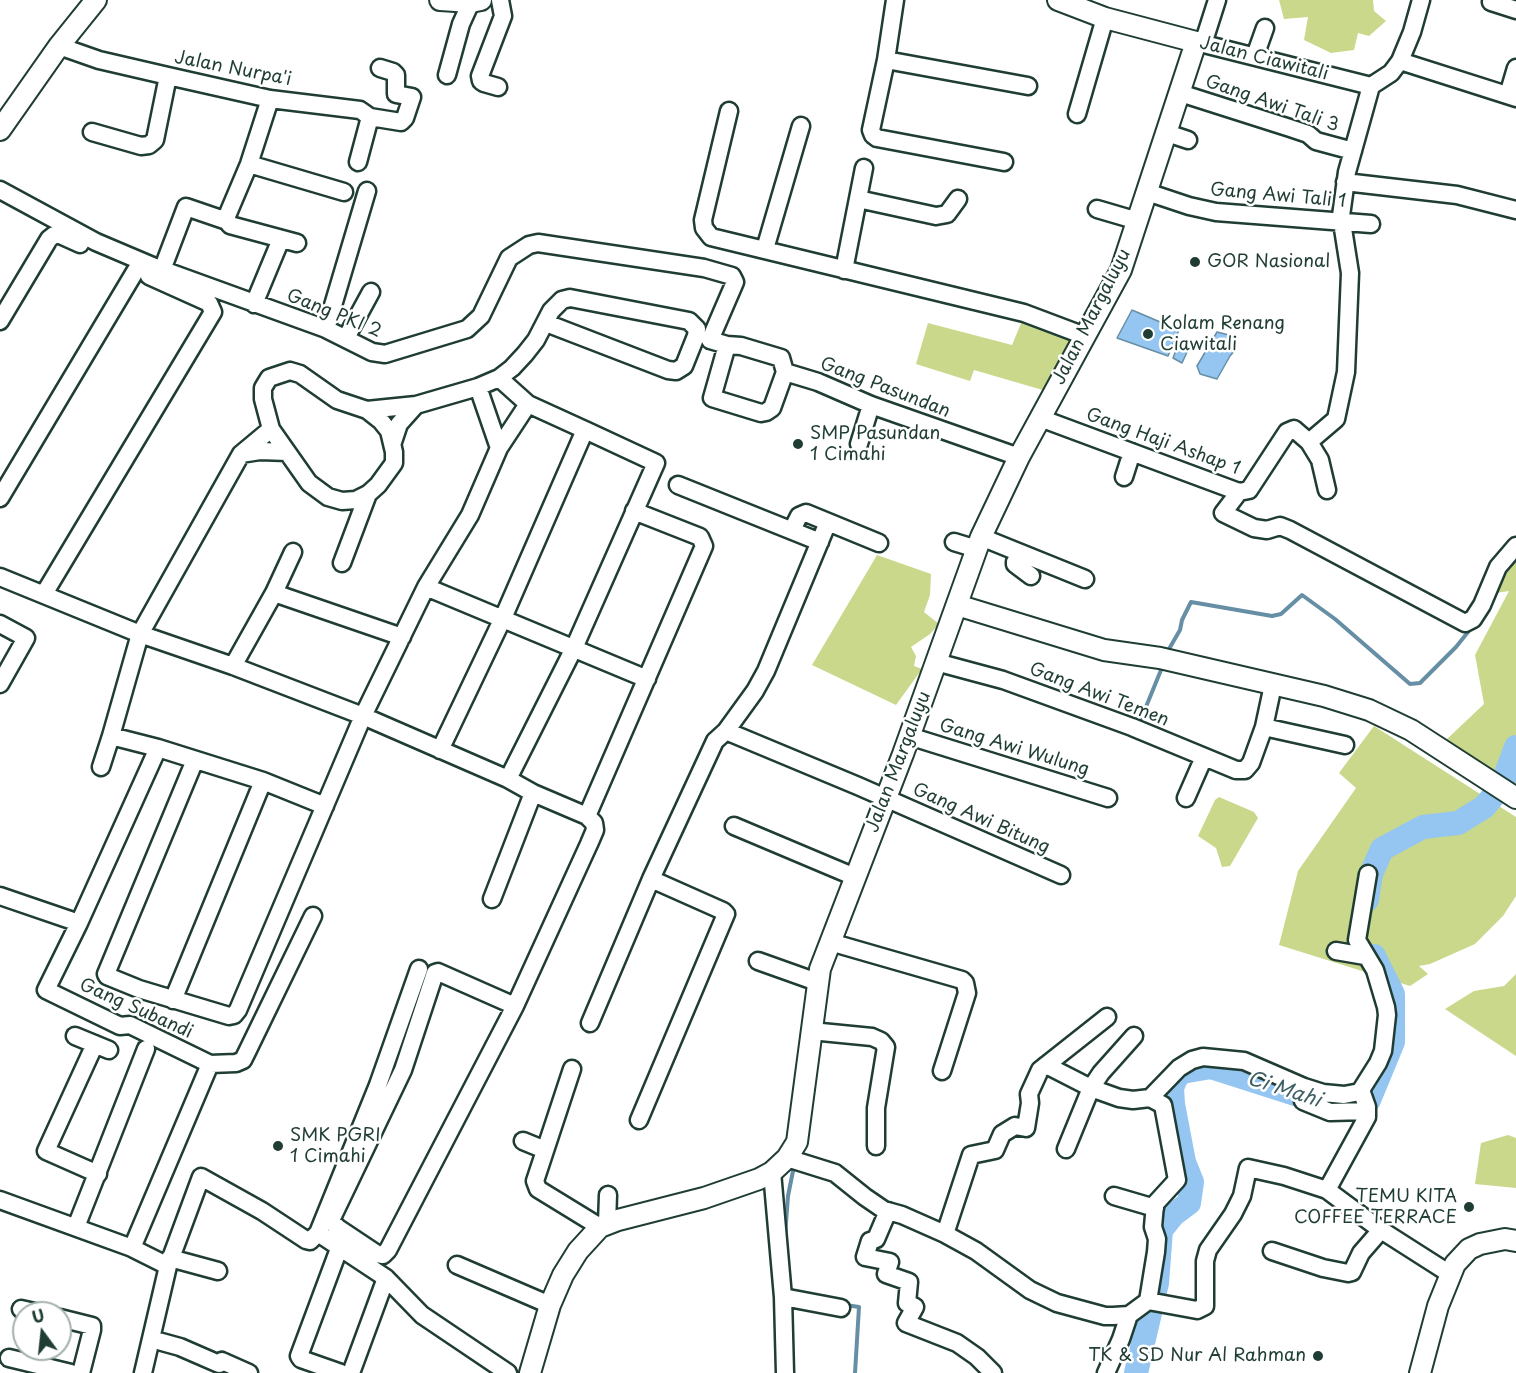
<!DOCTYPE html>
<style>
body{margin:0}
#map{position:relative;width:1516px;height:1373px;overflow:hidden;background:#fff;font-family:"Playpen Sans",sans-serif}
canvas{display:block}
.north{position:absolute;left:12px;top:1301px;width:60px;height:60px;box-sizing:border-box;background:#fff;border:2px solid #a5b1ae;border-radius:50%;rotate:345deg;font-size:16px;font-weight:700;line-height:24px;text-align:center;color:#1f3d34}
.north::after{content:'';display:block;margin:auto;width:21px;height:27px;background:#1f3d34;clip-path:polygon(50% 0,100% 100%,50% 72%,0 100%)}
</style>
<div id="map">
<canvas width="1516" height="1373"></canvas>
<div class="north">U</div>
</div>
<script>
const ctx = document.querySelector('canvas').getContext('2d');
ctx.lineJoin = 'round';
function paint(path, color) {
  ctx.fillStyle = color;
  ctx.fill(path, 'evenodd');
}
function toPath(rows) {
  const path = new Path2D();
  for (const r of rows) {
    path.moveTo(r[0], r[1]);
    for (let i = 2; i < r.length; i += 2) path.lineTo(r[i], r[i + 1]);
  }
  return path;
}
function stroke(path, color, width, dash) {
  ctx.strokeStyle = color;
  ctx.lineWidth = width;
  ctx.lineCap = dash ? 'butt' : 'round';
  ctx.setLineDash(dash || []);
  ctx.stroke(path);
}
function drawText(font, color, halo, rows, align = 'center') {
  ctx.font = font + ' "Playpen Sans",sans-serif';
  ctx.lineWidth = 5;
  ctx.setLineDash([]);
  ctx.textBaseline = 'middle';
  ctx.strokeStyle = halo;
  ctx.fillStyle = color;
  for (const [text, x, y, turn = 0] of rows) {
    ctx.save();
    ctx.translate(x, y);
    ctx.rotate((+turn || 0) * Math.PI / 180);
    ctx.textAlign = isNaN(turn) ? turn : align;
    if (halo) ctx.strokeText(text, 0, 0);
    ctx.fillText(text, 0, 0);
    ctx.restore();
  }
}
paint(toPath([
 [1279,0,1373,0,1374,11,1386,21,1369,36,1358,33,1354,50,1331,53,1304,40,1308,17,1284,19],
 [1022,321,1072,341,1046,391,974,370,970,381,916,364,928,323,1012,345],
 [877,555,931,574,930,595,924,612,939,624,930,634,911,647,916,656,914,666,922,669,896,705,812,665],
 [1516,555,1516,784,1446,740,1484,704,1475,655,1509,591,1496,593],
 [1374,726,1516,817,1516,896,1503,916,1475,944,1430,964,1419,966,1428,974,1410,986,1279,945,1298,871,1356,788,1339,773],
 [1219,797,1254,812,1258,818,1230,866,1222,867,1216,848,1198,836,1215,800],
 [1516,974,1516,1056,1445,1009,1474,991,1504,986],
 [1508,1135,1516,1138,1516,1188,1475,1184,1481,1143]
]), '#c9d88b');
const water = toPath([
 [1132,310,1179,330,1168,356,1117,338,1132,310],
 [1217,332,1237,337,1236,349,1230,356,1217,379,1200,374,1197,366,1217,332],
 [1179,342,1186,343,1188,350,1182,363,1173,358,1179,342]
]);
paint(water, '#95c6f1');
stroke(water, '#668fa5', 1.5);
stroke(toPath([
 [1169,649,1180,630,1182,620,1191,602,1272,616,1281,614,1302,595,1335,619,1410,684,1420,683,1456,647,1472,627],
 [1139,724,1161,670],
 [785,1236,788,1196,794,1166],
 [846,1305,859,1307,855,1373]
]), '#668fa5', 4);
stroke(toPath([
 [1367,900,1371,874,1382,849,1423,827,1458,823,1484,807,1501,787,1516,747],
 [1136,1373,1157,1283,1161,1230,1173,1215,1189,1203,1192,1182,1184,1162,1173,1104,1172,1088,1176,1078,1182,1072,1211,1067,1336,1107,1369,1100,1393,1042,1393,994,1374,956]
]), '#95c6f1', 24);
const minor = toPath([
 [895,0,886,60,871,130,873,135,877,138,1004,162],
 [1491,2,1516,10],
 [1196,42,1371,86,1391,73,1400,61,1412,32,1421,0],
 [1203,44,1217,0],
 [59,46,99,60,168,76,270,99,360,110,370,117,401,122,405,118,412,97,396,94,396,75,393,72,380,68],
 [1255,56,1265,28],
 [886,60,1028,86],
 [1400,61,1516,98],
 [447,75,461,24,471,2],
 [498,87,484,83,481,81,480,76,503,16,500,0],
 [1180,93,1290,128,1308,134,1316,141,1353,151],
 [1508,95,1516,68],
 [270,99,249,164,227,216,227,221,230,225,297,243],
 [729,111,703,220,704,228,711,237,1024,313,1085,336],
 [1077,114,1105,18],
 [92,132,141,146,149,145,155,140,168,76],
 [1167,133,1188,140],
 [358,162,370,117],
 [249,164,344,192],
 [1345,182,1457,195,1516,210],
 [0,190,96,242,155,267,326,329,372,352,385,354,467,329,481,316,509,258,529,245,538,243,704,268,732,276,735,282,710,340,727,345],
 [1147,192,1189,206,1216,212,1371,224],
 [858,199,936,216,947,214,958,199],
 [1097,209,1138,221],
 [765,249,801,126],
 [162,270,186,207,227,221],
 [844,270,864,168],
 [254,304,281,239],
 [0,321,49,239,54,235,60,235,80,244],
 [326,329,367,191],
 [346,338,371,292],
 [290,371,300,374,337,400,367,410,381,421,389,431,394,452,394,463,378,485,368,494,356,500,342,501,328,497,309,483,271,429,263,399,263,388,269,378,290,371],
 [785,372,781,358,741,346,727,345,712,398,761,413,766,412,772,408,785,372,818,382,871,405,1019,457],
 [499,378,528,404,585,430],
 [478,387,499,448],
 [367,410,416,405,478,387,499,378,512,368,525,354,536,340,551,311,562,300,570,298,689,321,697,329,696,336,684,366,676,371,668,370,546,323],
 [1040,418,1239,492,1249,490,1287,432,1294,429,1309,442,1320,460,1327,490],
 [393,442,399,424,416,405],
 [1309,442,1336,419,1346,372,1350,273,1341,216,1347,172,1371,86],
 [859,444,871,405],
 [241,454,260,451,287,452],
 [1124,477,1132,452],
 [678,485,820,542],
 [1239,492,1223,513,1254,528,1267,530,1280,526,1290,530,1465,623,1473,619,1482,605,1498,567,1516,546],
 [0,498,136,270],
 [792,530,799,516,806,513,879,543],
 [981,537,1085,579],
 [954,542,977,549],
 [1021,554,1015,562,1015,564,1031,576],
 [342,563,368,494],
 [0,577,140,634,233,666,363,716,508,779,533,793,587,816,594,823,595,830,589,844,515,1006,388,1250,383,1255,377,1254,338,1228,332,1222,332,1218,403,1070,435,973,438,972,515,1006],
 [426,587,647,679],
 [274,593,402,637],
 [44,594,213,312,209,303,149,276],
 [0,624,26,638,0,684],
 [936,662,1003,680,1132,727,1236,770,1245,770,1251,763,1264,727,1273,685],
 [233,666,274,593,293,552],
 [1264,727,1345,745],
 [726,731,858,786,1061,875],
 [111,736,158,748,263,781,325,806],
 [909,736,1108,798],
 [158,748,79,923,46,990,120,1026,130,1025,210,1064,236,1063,243,1060,247,1052,313,916],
 [440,750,503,618,585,430,656,463,574,648,508,779],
 [195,760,106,974,107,976,139,989,229,1016,234,1015,238,1010,363,716,426,587,470,515,499,448,528,404],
 [101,767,111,736,140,634,241,454,271,429],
 [1186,798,1204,757],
 [587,816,704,546,700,537,634,511],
 [734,826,855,877],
 [0,896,79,923],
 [492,899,533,793],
 [830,942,962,980,965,983,967,993,942,1071],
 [1336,951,1365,956],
 [758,961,817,982],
 [419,969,378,1085,318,1233,386,1278,422,1315,508,1373],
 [173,1000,263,781],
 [590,1023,651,879,715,741,726,731,755,691,766,671,828,522],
 [811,1031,872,1037,881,1041,886,1047,876,1108,876,1146],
 [75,1036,109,1050],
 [95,1044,46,1151,98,1174],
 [1046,1065,1091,1088,1119,1098,1133,1100,1150,1098,1163,1105,1177,1180,1155,1204,1153,1227,1157,1239,1156,1252,1148,1301],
 [572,1069,535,1181,538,1189,600,1227],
 [1150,1098,1179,1068,1192,1060,1203,1057,1244,1061,1304,1087,1323,1093,1344,1095,1360,1092],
 [1303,1101,1330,1112,1367,1111],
 [639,1120,726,914,723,911,651,879],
 [523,1141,545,1150],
 [1066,1149,1091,1088,1101,1073,1134,1036],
 [787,1158,835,1173,865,1197,884,1210,902,1215,945,1234,976,1251,1030,1290,1057,1303,1105,1316,1113,1316,1129,1315,1148,1301],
 [772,1172,783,1297,785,1373],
 [1327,1190,1367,1117,1367,1107,1361,1090,1378,1063,1383,1051,1387,1015,1386,1007,1375,970,1357,940,1368,874],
 [1114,1196,1155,1208],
 [0,1200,132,1248,168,1266],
 [888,1211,876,1239,870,1241,865,1257,890,1262,886,1274,909,1282,907,1303,915,1307,906,1323,957,1343,977,1357,993,1373],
 [607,1224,608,1195],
 [76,1227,146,1049],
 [945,1234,971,1155,995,1150,1002,1134,1015,1126,1026,1128,1030,1103,1029,1094,1040,1070,1107,1017],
 [340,1246,299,1356,301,1359,341,1373],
 [132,1248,210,1064],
 [1272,1251,1323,1268,1348,1273,1352,1272,1361,1253,1381,1230],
 [170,1258,218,1271],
 [457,1265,550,1305],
 [783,1297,841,1308],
 [1148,1301,1197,1310,1205,1306,1205,1261,1208,1250,1233,1214,1242,1196,1248,1168,1284,1176,1327,1190,1381,1230,1450,1274],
 [21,1309,39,1313],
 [60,1318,92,1326,92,1330,81,1373],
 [151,1339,180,1347,219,1364,222,1361,249,1373],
 [9,1358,71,1373],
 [143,1373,168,1266,201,1177,262,1211,306,1240,310,1241,318,1233],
 [351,1373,386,1278],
 [1106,1373,1121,1339,1129,1315]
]);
const major = toPath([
 [440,0,471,2,481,0],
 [0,130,59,46,96,0],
 [957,605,1104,650,1160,658,1324,696,1369,710,1411,730,1516,798],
 [530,1373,550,1305,563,1275,578,1251,600,1227,618,1220,704,1198,759,1179,772,1172,787,1158,797,1142,820,969,903,754,981,537,1019,457,1121,270,1196,42,1105,18,1058,0],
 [1420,1373,1438,1306,1455,1264,1469,1249,1480,1244,1505,1239,1516,1241]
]);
stroke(minor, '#1f3d34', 21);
stroke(major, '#1f3d34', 24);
stroke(minor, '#fff', 16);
stroke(major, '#fff', 20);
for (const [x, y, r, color] of [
 [1195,262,6,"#1f3d34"],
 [1148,334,6,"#1f3d34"],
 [798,444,6,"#1f3d34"],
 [278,1146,6,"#1f3d34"],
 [1469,1207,6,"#1f3d34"],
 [1318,1356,6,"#1f3d34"]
]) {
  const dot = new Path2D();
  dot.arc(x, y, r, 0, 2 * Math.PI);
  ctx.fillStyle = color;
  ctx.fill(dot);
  stroke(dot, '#fff', 2);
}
drawText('18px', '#1f3d34', '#fff', [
 ["Jalan Ciawitali",1264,59,14],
 ["Jalan Nurpa'i",233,69,11],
 ["Gang Awi Tali 3",1272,104,19],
 ["Gang Awi Tali 1",1278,196,5],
 ["Gang PKI 2",334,314,22],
 ["Jalan Margaluyu",1092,317,-63],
 ["Gang Pasundan",885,388,21],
 ["Gang Haji Ashap 1",1163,442,20],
 ["Gang Awi Temen",1099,695,21],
 ["Gang Awi Wulung",1014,748,17],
 ["Jalan Margaluyu",899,762,-69],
 ["Gang Awi Bitung",981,819,24],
 ["Gang Subandi",136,1009,24]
]);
drawText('18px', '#1f3d34', '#fff', [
 ["GOR Nasional",1207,262],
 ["Kolam Renang",1160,324],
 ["Ciawitali",1160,345],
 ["SMP Pasundan",810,434],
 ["1 Cimahi",810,455],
 ["SMK PGRI",290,1136],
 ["1 Cimahi",290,1157],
 ["TEMU KITA",1457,1197,"right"],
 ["COFFEE TERRACE",1457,1218,"right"],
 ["TK & SD Nur Al Rahman",1306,1356,"right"]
], 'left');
drawText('italic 20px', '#3c5f63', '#fff', [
 ["Ci Mahi",1284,1090,18]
]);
</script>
